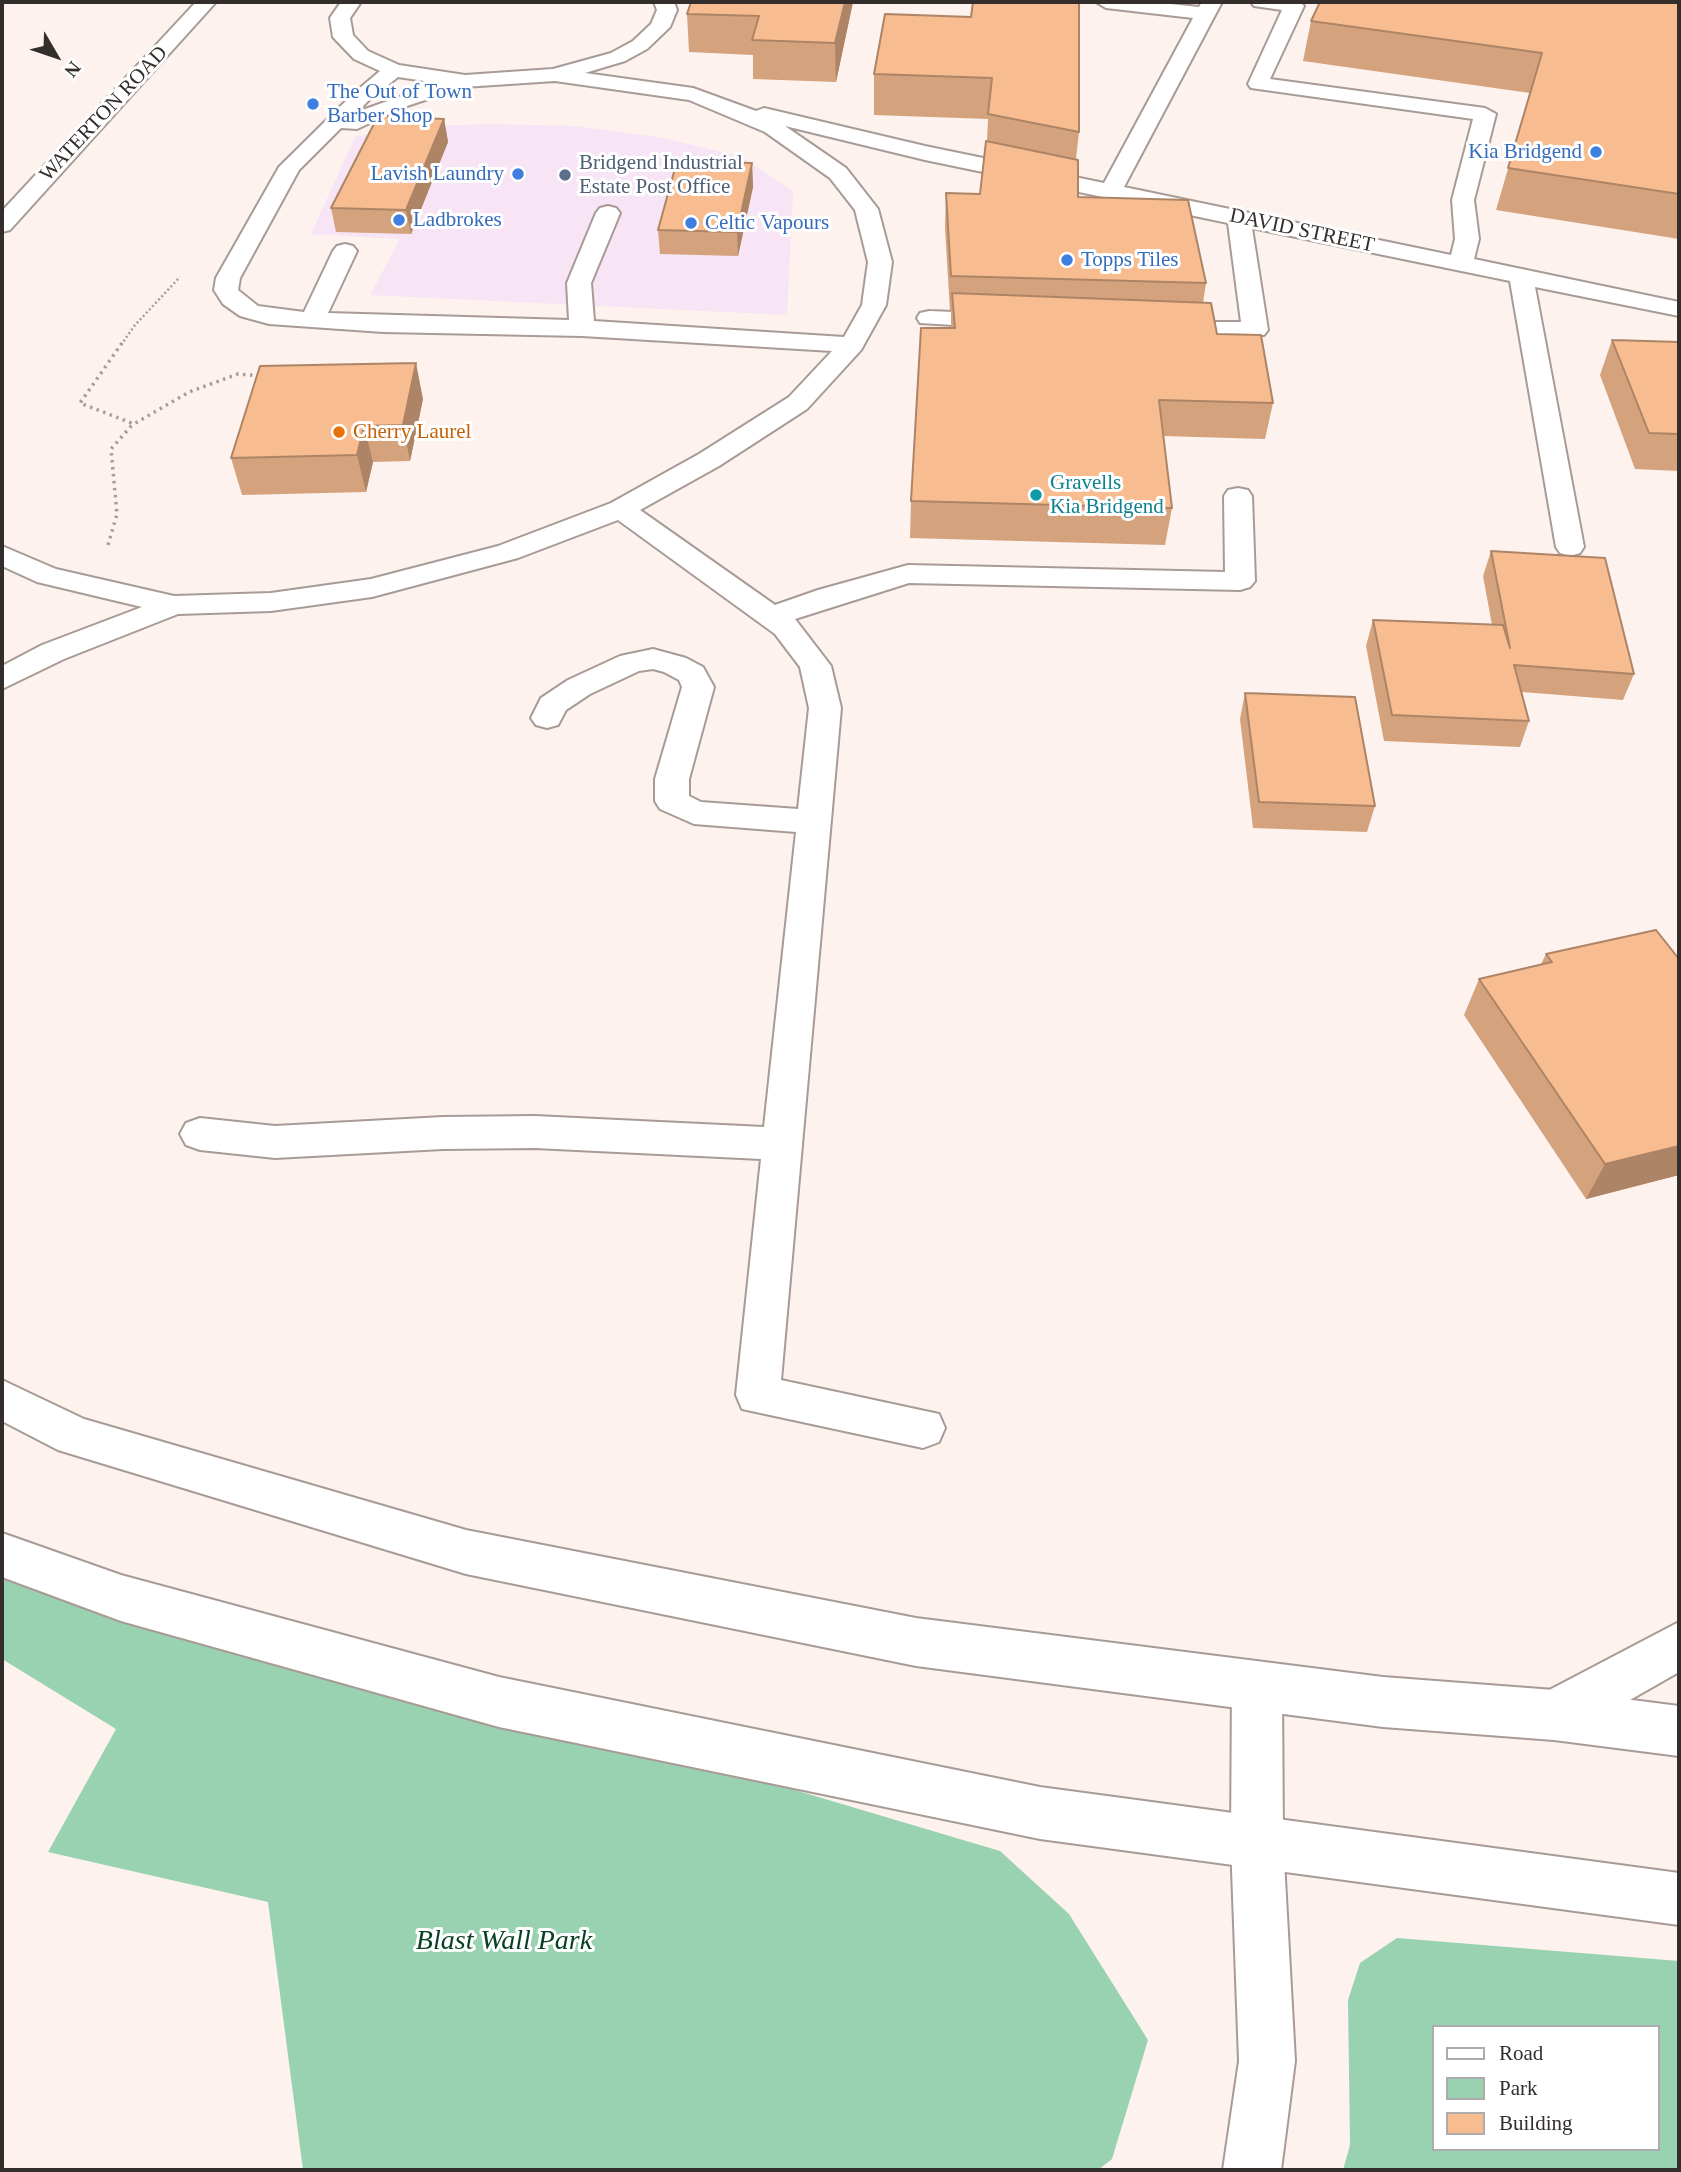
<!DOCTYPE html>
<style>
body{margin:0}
#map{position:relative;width:1681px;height:2172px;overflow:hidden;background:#fdf2ee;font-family:"Times New Roman",serif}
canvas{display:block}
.frame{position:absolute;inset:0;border:4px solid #332e2c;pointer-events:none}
.legend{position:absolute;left:1432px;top:2025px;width:228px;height:126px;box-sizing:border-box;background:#fff;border:2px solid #adabab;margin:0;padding:9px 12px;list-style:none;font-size:21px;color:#332e2c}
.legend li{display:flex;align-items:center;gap:14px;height:35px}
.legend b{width:35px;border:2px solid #adabab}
.north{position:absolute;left:21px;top:21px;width:70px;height:70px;-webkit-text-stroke:5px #fff;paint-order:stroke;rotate:129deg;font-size:19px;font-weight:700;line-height:28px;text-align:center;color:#332e2c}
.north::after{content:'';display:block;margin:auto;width:24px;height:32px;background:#332e2c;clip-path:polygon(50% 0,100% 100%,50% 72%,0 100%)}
</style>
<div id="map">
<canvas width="1681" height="2172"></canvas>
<div class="frame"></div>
<ul class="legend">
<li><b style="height:9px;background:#fff"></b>Road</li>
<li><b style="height:19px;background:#99d2b0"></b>Park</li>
<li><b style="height:19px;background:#f7bd91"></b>Building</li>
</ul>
<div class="north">N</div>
</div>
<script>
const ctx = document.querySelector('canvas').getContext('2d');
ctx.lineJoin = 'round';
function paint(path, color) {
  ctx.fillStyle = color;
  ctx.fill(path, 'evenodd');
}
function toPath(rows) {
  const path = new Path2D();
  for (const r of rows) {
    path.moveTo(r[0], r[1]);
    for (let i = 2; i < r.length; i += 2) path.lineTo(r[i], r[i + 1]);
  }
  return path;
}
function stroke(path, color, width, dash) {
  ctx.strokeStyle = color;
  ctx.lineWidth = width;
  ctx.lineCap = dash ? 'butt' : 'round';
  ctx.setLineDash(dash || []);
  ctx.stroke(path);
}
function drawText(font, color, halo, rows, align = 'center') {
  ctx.font = font + ' "Times New Roman",serif';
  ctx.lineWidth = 6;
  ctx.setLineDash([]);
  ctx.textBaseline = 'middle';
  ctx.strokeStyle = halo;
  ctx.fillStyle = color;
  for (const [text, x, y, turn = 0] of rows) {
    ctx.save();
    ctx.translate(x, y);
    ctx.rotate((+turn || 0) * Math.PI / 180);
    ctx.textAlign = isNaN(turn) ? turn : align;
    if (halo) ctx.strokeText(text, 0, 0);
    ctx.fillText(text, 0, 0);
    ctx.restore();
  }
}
paint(toPath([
 [490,124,575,126,664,138,742,157,793,191,787,315,370,295,400,239,311,234,355,137,396,127]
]), '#f7e4f4');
paint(toPath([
 [2,1555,121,1598,499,1702,1000,1851,1069,1914,1148,2040,1112,2159,1098,2170,303,2170,268,1902,48,1852,116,1729,2,1659],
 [1397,1938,1679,1961,1679,2170,1343,2170,1350,2145,1348,2000,1360,1963],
 [1434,2027,1658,2027,1658,2149,1434,2149]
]), '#99d2b0');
const minor = toPath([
 [341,2,361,2,350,18,353,35,368,51,399,65,465,75,553,69,611,53,633,41,651,24,657,10,654,2,674,2,677,10,670,27,647,49,625,61,585,73,693,88,756,111,764,108,925,146,1104,183,1193,18,1106,8,1096,2,1152,2,1199,7,1202,2,1222,2,1124,187,1451,255,1455,239,1452,200,1473,119,1251,88,1248,84,1282,10,1254,6,1251,2,1300,2,1304,6,1270,79,1485,108,1496,114,1474,200,1479,239,1474,259,1679,302,1679,316,1535,287,1584,547,1580,553,1570,556,1560,553,1556,547,1510,281,1252,228,1268,330,1264,335,1165,335,1156,332,1152,327,1156,322,1241,322,1228,223,925,160,785,126,846,168,878,209,892,262,886,305,861,350,807,409,719,466,640,510,775,605,818,590,908,565,1225,572,1224,496,1228,490,1238,488,1248,490,1252,496,1255,581,1250,587,1240,590,909,583,795,619,831,666,841,708,781,1380,939,1414,945,1428,939,1442,923,1448,742,1409,736,1395,761,1159,535,1148,443,1149,275,1158,200,1150,186,1145,180,1134,186,1123,200,1118,275,1126,443,1117,535,1116,764,1127,796,832,694,824,660,809,655,801,655,779,682,687,679,680,664,672,653,669,639,671,590,694,566,710,558,725,547,728,536,725,531,718,541,698,568,680,620,656,653,649,686,658,703,667,714,687,689,779,689,796,701,802,798,809,809,708,800,667,775,634,618,520,518,558,372,597,271,611,178,614,64,659,2,689,2,666,42,645,142,607,37,582,2,566,2,546,56,569,174,596,271,593,371,579,498,546,611,503,699,454,789,397,832,351,582,336,383,332,269,324,240,316,223,304,214,290,216,278,279,167,354,93,380,71,354,59,333,37,330,18,341,2],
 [398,77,438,83,357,112,368,101,398,77],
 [555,81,689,100,765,132,830,178,855,210,868,262,862,305,844,337,594,321,591,283,620,213,616,208,608,206,600,208,596,213,567,283,569,320,328,313,357,251,353,246,345,244,337,246,333,251,304,312,258,306,238,290,240,278,299,170,341,128,357,129,404,107,464,87,555,81],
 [929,311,1004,314,1013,316,1016,321,1013,326,1004,328,920,323,917,318,920,313,929,311],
 [1679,1622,1679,1672,1572,1733,1554,1740,1536,1733,1529,1715,1536,1697,1679,1622],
 [1257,1661,1274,1668,1282,1685,1283,1842,1295,2061,1281,2170,1223,2170,1239,2061,1231,1842,1232,1685,1240,1668,1257,1661]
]);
const major = toPath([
 [196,2,216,2,10,230,2,232,2,211,196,2],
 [2,1380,84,1419,466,1530,916,1618,1383,1677,1554,1690,1679,1706,1679,1756,1554,1740,1383,1727,916,1666,466,1574,58,1450,2,1421,2,1380],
 [2,1533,121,1575,499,1677,1040,1787,1679,1873,1679,1925,1040,1839,499,1727,121,1621,2,1577,2,1533]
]);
stroke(minor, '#a89b96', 4);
stroke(major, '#a89b96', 4);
stroke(toPath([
 [121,345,135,325,180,277]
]), '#a69d9a', 2.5, [2, 2.5]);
stroke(toPath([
 [122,343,80,403,134,424,189,392,238,374,262,376],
 [108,545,117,514,111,449,133,424]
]), '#a69d9a', 3.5, [2.5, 4.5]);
paint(minor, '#fff');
paint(major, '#fff');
paint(toPath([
 [853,2,836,82,753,79,753,55,689,52,687,14],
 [1679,2,1679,239,1496,210,1530,93,1303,61,1311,21],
 [971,17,1079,132,1076,159,1078,197,1206,283,1203,303,1217,334,1273,403,1265,439,1163,436,1172,508,1165,545,910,538,911,501,951,328,951,311,950,311,945,228,946,193,980,194,987,141,988,119,874,115,874,74],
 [444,119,448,142,411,234,336,232,331,208],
 [752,163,753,187,738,256,660,254,658,230],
 [1612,340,1679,342,1679,471,1635,469,1600,375],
 [423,399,410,461,373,462,366,492,242,495,231,458],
 [1491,551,1634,674,1623,700,1522,692,1529,721,1520,747,1384,741,1366,646,1373,620,1492,625,1483,576],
 [1245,693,1375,806,1367,832,1253,828,1240,719],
 [1656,930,1679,1175,1586,1199,1464,1015,1479,979,1541,964,1546,954]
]), '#d4a37d');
paint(toPath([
 [845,2,853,2,836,82,835,43],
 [444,119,448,142,411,234,406,210],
 [752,163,753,187,738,256,737,232],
 [416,363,423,399,410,461,403,425],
 [364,426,373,462,366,492,357,455],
 [1679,1146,1679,1175,1586,1199,1605,1164]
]), '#ad8466');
const building = toPath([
 [691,2,845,2,835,43,752,40,759,16,687,14,691,2],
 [973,2,1079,2,1079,132,988,114,992,78,874,74,885,14,971,17,973,2],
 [1320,2,1679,2,1679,194,1508,168,1542,53,1311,21,1320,2],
 [378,116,444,119,406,210,331,208,378,116],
 [986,141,1078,160,1078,197,1188,200,1206,283,951,276,946,193,980,194,986,141],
 [677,161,752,163,737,232,658,230,677,161],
 [952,293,1211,303,1217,334,1261,335,1273,403,1159,400,1172,508,911,501,921,328,955,328,952,293],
 [1612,340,1679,342,1679,434,1649,433,1612,340],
 [416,363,403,425,364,426,357,455,231,458,260,366,416,363],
 [1491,551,1605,558,1634,674,1514,665,1529,721,1392,715,1373,620,1503,625,1510,648,1491,551],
 [1245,693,1355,697,1375,806,1259,802,1245,693],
 [1656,930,1679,959,1679,1146,1605,1164,1479,979,1552,962,1546,954,1656,930]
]);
paint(building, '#f7bd91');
stroke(building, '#ad8466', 2);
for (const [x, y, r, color] of [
 [313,104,7,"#3f7fe0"],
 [1596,152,7,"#3f7fe0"],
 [518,174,7,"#3f7fe0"],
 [565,175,7,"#5c6f8a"],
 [399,220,7,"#3f7fe0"],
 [691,223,7,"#3f7fe0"],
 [1067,260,7,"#3f7fe0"],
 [339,432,7,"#e8710a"],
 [1036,495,7,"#0f9aa8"]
]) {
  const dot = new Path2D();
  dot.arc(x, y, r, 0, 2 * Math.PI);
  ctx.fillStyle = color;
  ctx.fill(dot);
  stroke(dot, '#fff', 2.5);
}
drawText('21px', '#366cbe', '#fff', [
 ["The Out of Town",327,92],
 ["Barber Shop",327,116],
 ["Kia Bridgend",1582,152,"right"],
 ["Lavish Laundry",504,174,"right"],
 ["Ladbrokes",413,220],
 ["Celtic Vapours",705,223],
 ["Topps Tiles",1081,260]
], 'left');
drawText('21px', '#332e2c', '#fff', [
 ["WATERTON ROAD",104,114,-47],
 ["DAVID STREET",1302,231,12]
]);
drawText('21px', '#4e5e75', '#fff', [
 ["Bridgend Industrial",579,163],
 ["Estate Post Office",579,187]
], 'left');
drawText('21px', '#c56008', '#fff', [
 ["Cherry Laurel",353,432]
], 'left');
drawText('21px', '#0d838f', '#fff', [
 ["Gravells",1050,483],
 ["Kia Bridgend",1050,507]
], 'left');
drawText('italic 28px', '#083f26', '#fff', [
 ["Blast Wall Park",504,1942]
]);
</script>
